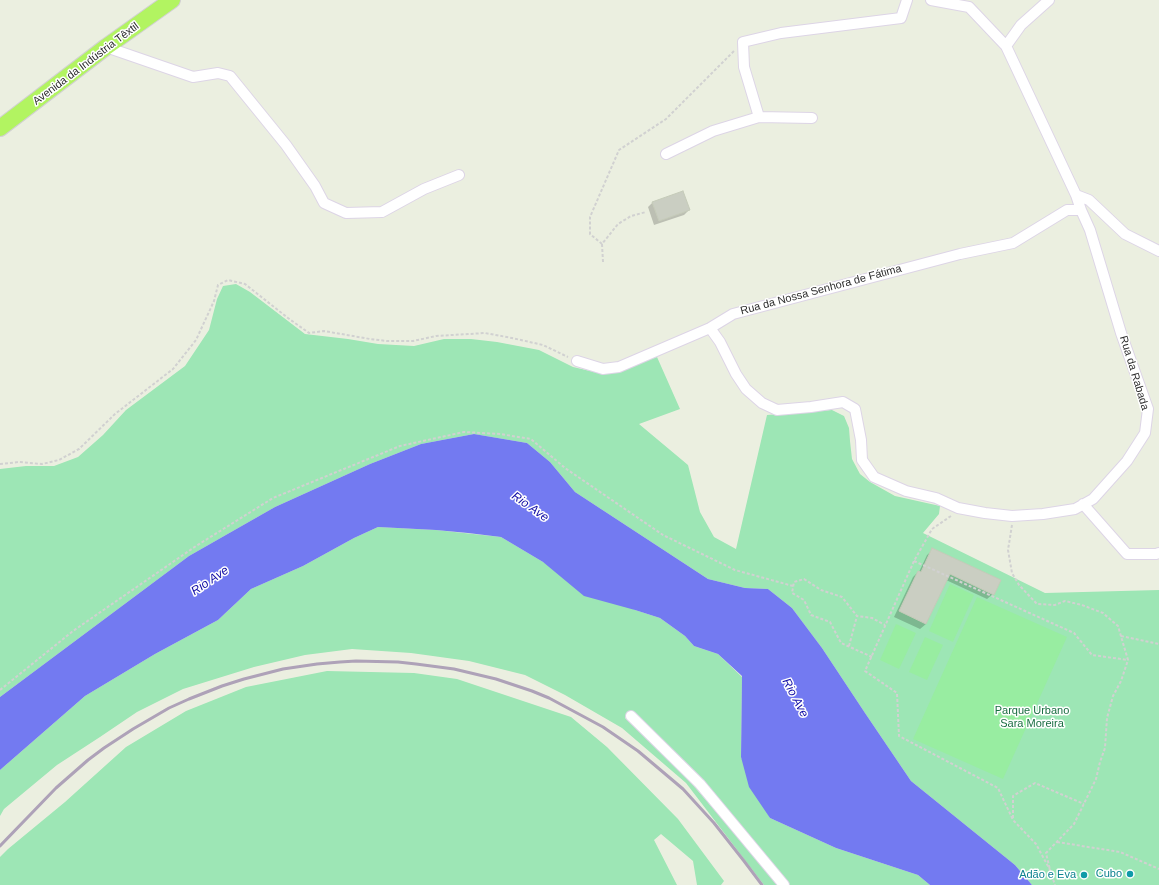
<!DOCTYPE html>
<meta charset="utf-8">
<style>
body{margin:0}
canvas{display:block;background:#ebefe0}
</style>
<canvas width="1159" height="885"></canvas>
<script>
const ctx = document.querySelector('canvas').getContext('2d');
ctx.lineJoin = 'round';
function paint(path, color) {
  ctx.fillStyle = color;
  ctx.fill(path, 'evenodd');
}
function toPath(rows) {
  const path = new Path2D();
  for (const r of rows) {
    path.moveTo(r[0], r[1]);
    for (let i = 2; i < r.length; i += 2) path.lineTo(r[i], r[i + 1]);
  }
  return path;
}
function stroke(path, color, width, dash) {
  ctx.strokeStyle = color;
  ctx.lineWidth = width;
  ctx.lineCap = dash ? 'butt' : 'round';
  ctx.setLineDash(dash || []);
  ctx.stroke(path);
}
function drawText(font, color, halo, rows, align = 'center') {
  ctx.font = font + ' Arial,sans-serif';
  ctx.lineWidth = 3;
  ctx.setLineDash([]);
  ctx.textBaseline = 'middle';
  ctx.strokeStyle = halo;
  ctx.fillStyle = color;
  for (const [text, x, y, turn = 0] of rows) {
    ctx.save();
    ctx.translate(x, y);
    ctx.rotate((+turn || 0) * Math.PI / 180);
    ctx.textAlign = isNaN(turn) ? turn : align;
    if (halo) ctx.strokeText(text, 0, 0);
    ctx.fillText(text, 0, 0);
    ctx.restore();
  }
}
paint(toPath([
 [236,284,250,292,305,334,348,339,378,344,414,346,444,339,471,339,497,342,539,350,573,367,599,373,657,357,680,409,639,424,688,465,700,512,714,537,736,549,767,415,832,410,844,416,849,428,850,441,852,459,860,474,870,482,895,496,940,506,939,514,923,533,1045,593,1159,590,1159,885,1032,885,1015,865,911,781,865,713,822,648,792,608,768,589,745,588,708,579,575,492,550,462,527,443,474,434,421,444,370,464,275,507,189,556,0,697,0,469,26,466,54,466,78,457,103,435,126,410,185,366,209,330,217,299,223,286],
 [378,527,436,530,501,537,543,562,635,610,660,618,685,636,694,646,718,654,742,677,741,757,770,818,836,848,918,875,930,885,786,885,628,713,625,718,674,763,779,885,764,885,686,783,622,728,565,695,525,675,469,661,411,653,352,649,305,655,254,667,183,689,137,712,100,737,57,765,4,809,0,816,0,770,85,696,155,654,218,620,251,589,303,566,354,538],
 [327,671,414,673,457,679,571,717,607,747,678,819,724,881,721,885,697,885,693,861,661,834,654,840,677,885,0,885,0,857,8,849,65,802,126,747,186,711,246,687]
]), '#9de6b5');
paint(toPath([
 [950,584,974,595,953,642,929,631],
 [977,597,1067,637,1003,779,913,739],
 [896,624,916,633,899,669,880,660],
 [925,637,943,645,927,680,909,672]
]), '#98eda1');
paint(toPath([
 [474,434,527,443,550,462,575,492,708,579,745,588,768,589,792,608,822,648,865,713,911,781,1015,865,1032,885,930,885,918,875,836,848,770,818,749,787,741,757,742,676,718,654,694,646,685,636,660,618,635,610,584,596,543,562,501,537,468,533,436,530,378,527,354,538,303,566,251,589,218,620,155,654,85,696,0,770,0,697,189,556,275,507,370,464,421,444]
]), '#737af1');
paint(toPath([
 [653,202,689,210,684,215,654,225,648,207],
 [933,550,993,594,987,599,946,580,926,624,920,629,894,617,913,577,918,572,919,572,927,555]
]), '#0003');
const building = toPath([
 [683,191,690,210,659,221,652,202,683,191],
 [932,548,1001,580,994,595,950,574,926,624,899,611,918,571,921,572,932,548]
]);
paint(building, '#cacec2');
stroke(building, '#c5cbb9', 1);
const minor = toPath([
 [1006,46,1021,25,1049,0],
 [106,47,193,77,218,73,230,76,286,145,315,186,324,203,346,213,382,212,424,189,459,175],
 [759,117,744,67,743,42,781,33,901,18,907,0],
 [666,154,713,131,759,117,812,118],
 [1076,195,1089,200,1125,234,1159,251],
 [710,328,720,342,736,374,746,389,762,403,777,410,811,407,843,402,855,409,861,440,862,460,874,477,906,491,936,498,958,508,985,513,1012,516,1043,514,1075,509,1093,499,1127,461,1145,433,1148,409,1121,333,1090,230,1081,210,1076,195,1006,46,969,7,931,0],
 [577,361,603,369,619,367,710,328,733,314,960,254,1013,243,1067,210,1081,210],
 [1083,504,1127,554,1156,554,1159,553],
 [631,716,700,784,784,885]
]);
const primary = toPath([
 [0,128,106,47,172,0]
]);
stroke(minor, '#ddd5e6', 12);
stroke(primary, '#d1d1d1', 18);
stroke(toPath([
 [602,244,590,234,590,217,619,150,666,119,734,51],
 [603,262,602,244,618,224,631,216,646,212],
 [0,464,19,462,42,464,59,460,79,449,115,414,173,369,196,340,214,301,218,285,228,280,245,284,288,318,309,333,324,331,370,339,387,341,413,341,436,336,485,333,512,338,543,345,568,357],
 [951,516,932,529,914,561,865,671,897,693,899,736,998,788,1013,820,1036,844,1050,870],
 [1012,525,1008,550,1012,573,1019,585,1037,604,1055,605,1065,601,1082,605,1103,613,1118,626,1128,660,1121,681,1113,696,1107,718,1105,748,1100,762,1096,779,1074,824,1046,853,1050,870,1055,885],
 [914,561,1074,633,1092,655,1128,660],
 [1121,636,1159,644],
 [849,646,857,616],
 [872,657,841,643,830,622,811,615,804,600,792,593,794,582,804,579,821,590,842,597,857,616,872,618,885,625],
 [0,690,73,631,196,546,273,498,400,446,464,432,500,434,531,439,565,468,663,535,735,570,793,586],
 [1013,818,1013,796,1035,783,1084,804],
 [1057,842,1120,852,1159,869]
]), '#d1d1d1', 2, [3, 2]);
stroke(minor, '#fff', 10);
stroke(primary, '#b2f461', 16);
stroke(toPath([
 [0,846,56,788,88,760,104,748,133,729,169,708,189,699,222,686,244,679,283,669,317,664,340,662,356,661,398,662,416,664,454,669,496,679,532,691,549,698,603,727,638,751,683,789,714,823,744,861,762,885]
]), '#aea2b8', 3);
for (const [x, y, r, color] of [
 [1130,874,4,"#0f9aa8"],
 [1084,875,4,"#0f9aa8"]
]) {
  const dot = new Path2D();
  dot.arc(x, y, r, 0, 2 * Math.PI);
  ctx.fillStyle = color;
  ctx.fill(dot);
  stroke(dot, '#fff', 1.5);
}
drawText('11px', '#2e2e2e', '#fff', [
 ["Avenida da Indústria Têxtil",86,64,-37],
 ["Rua da Nossa Senhora de Fátima",821,290,-15],
 ["Rua da Rabada",1134,373,73]
]);
drawText('11px', '#1a6e42', '#fff', [
 ["Parque Urbano",1032,711],
 ["Sara Moreira",1032,724]
]);
drawText('11px', '#0d838f', '#fff', [
 ["Cubo",1122,874],
 ["Adão e Eva",1076,875]
], 'right');
drawText('italic 12px', '#0f0ba4', '#fff', [
 ["Rio Ave",530,507,35],
 ["Rio Ave",210,581,-34],
 ["Rio Ave",795,698,62]
]);
</script>
